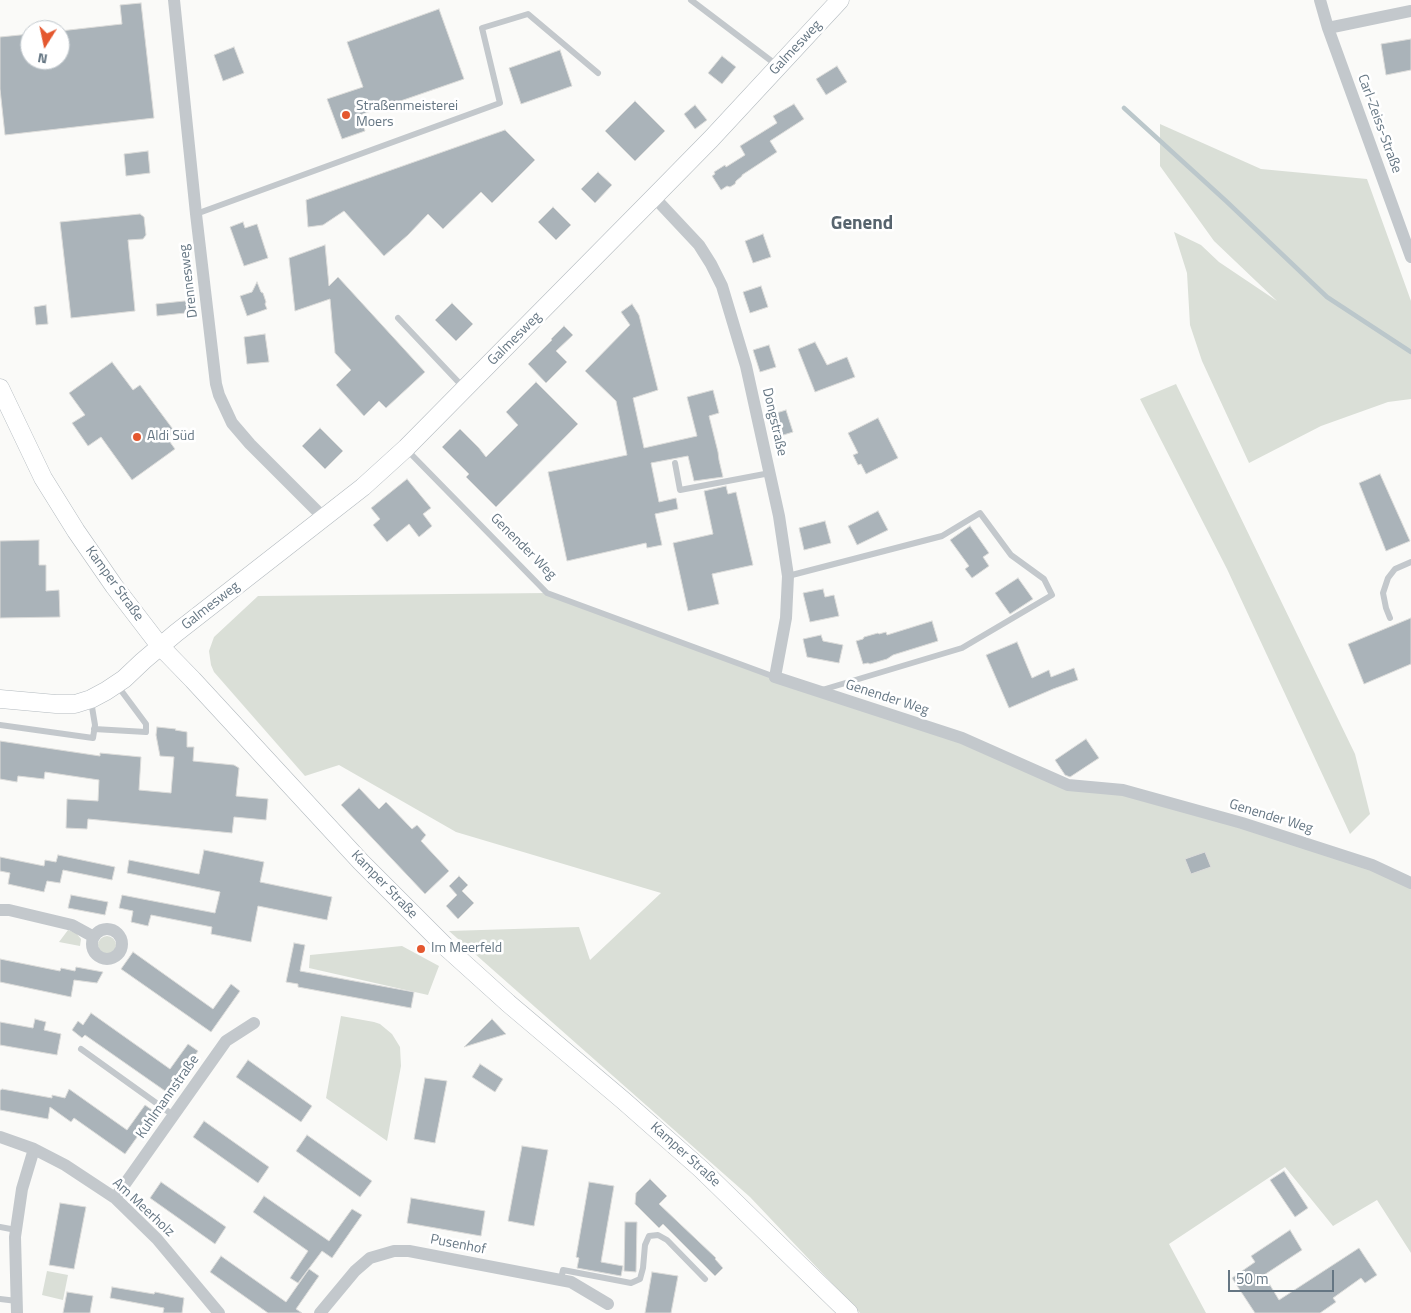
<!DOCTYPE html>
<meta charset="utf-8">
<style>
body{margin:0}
#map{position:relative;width:1411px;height:1313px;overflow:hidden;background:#fafaf8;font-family:"Titillium Web",sans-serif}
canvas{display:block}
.north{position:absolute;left:20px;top:20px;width:50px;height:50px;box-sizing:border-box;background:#fff;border:1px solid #c1c8cd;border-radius:50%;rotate:190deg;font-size:14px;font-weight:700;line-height:20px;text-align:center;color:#657683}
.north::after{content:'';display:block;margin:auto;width:18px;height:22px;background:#e4572e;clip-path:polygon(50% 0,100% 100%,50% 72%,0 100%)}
.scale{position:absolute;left:1228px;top:1270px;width:106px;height:22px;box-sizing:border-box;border:2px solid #657683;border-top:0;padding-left:6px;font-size:15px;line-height:18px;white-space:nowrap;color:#657683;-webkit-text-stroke:4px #fff;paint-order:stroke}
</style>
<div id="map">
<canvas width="1411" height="1313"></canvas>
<div class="north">N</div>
<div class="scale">50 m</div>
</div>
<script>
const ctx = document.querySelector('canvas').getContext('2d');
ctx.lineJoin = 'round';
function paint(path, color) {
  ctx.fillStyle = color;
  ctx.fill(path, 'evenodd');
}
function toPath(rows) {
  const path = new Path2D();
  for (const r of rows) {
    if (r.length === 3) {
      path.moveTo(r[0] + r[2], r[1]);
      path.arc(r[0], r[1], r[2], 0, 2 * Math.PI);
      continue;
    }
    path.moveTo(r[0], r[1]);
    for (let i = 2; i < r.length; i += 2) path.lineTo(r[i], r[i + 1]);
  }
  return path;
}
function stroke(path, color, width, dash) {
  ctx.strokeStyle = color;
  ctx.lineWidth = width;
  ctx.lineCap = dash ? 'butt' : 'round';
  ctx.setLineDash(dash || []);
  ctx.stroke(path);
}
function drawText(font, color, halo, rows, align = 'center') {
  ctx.font = font + ' "Titillium Web",sans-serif';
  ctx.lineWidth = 5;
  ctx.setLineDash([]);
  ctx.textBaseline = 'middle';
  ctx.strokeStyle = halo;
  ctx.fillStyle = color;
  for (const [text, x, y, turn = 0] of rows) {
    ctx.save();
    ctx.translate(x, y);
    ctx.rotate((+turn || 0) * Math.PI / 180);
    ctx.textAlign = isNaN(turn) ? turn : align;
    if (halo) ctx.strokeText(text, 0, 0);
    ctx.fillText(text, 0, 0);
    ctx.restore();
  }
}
paint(toPath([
 [1160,124,1261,169,1367,179,1411,301,1411,399,1388,402,1321,426,1249,463,1202,361,1190,325,1187,273,1174,232,1201,245,1219,262,1277,301,1214,241,1160,166],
 [1176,384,1355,754,1370,814,1350,834,1227,569,1140,399],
 [547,593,818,692,962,738,1068,785,1123,790,1411,883,1411,1253,1377,1200,1333,1226,1285,1167,1169,1244,1206,1313,860,1313,750,1197,449,931,579,927,590,960,661,893,456,832,339,765,305,776,214,672,211,665,209,651,214,637,258,596],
 [68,930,76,933,81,939,80,946,59,942],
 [107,945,9],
 [402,946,439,966,428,995,309,968,310,955],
 [341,1016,374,1022,380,1024,392,1034,400,1047,401,1066,387,1141,326,1098],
 [47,1271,68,1275,63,1300,42,1295]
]), '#dadfd7');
stroke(toPath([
 [1124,108,1226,201,1327,297,1411,352]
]), '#bbc7cb', 4.5);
const building = toPath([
 [141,3,154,118,5,135,0,89,0,37,30,34,30,60,60,60,60,31,122,24,120,5,141,3],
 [439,9,464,79,360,115,365,131,342,139,327,99,363,87,347,42,439,9],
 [1411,39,1411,70,1386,75,1381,44,1411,39],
 [234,47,244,73,223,81,214,55,234,47],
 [560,50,572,86,521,104,509,68,560,50],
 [722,56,736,67,722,84,708,73,722,56],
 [837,66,847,82,826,95,816,79,837,66],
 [635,101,665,131,635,161,605,131,635,101],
 [794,104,804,119,770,141,777,152,742,175,742,176,736,181,735,184,730,187,727,186,721,190,712,176,715,174,714,172,725,165,726,167,745,155,740,146,777,123,773,116,794,104],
 [695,105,707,120,695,129,684,114,695,105],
 [505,130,535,160,492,203,481,192,443,229,428,214,408,235,384,256,344,211,323,225,308,227,306,200,505,130],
 [148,151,150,173,126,176,124,154,148,151],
 [598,172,612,185,595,203,581,189,598,172],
 [553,207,571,225,556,240,538,222,553,207],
 [140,214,144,217,146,235,143,239,128,240,135,311,71,318,60,222,140,214],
 [243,222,245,228,257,224,268,258,244,266,230,227,243,222],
 [763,234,771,257,753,263,745,241,763,234],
 [325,245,329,286,338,277,425,372,386,408,379,401,364,416,336,385,351,370,335,353,330,299,295,311,289,258,325,245],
 [257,282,261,292,263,293,266,302,265,304,267,309,247,316,240,296,252,292,257,282],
 [761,286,768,307,750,313,743,292,761,286],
 [194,300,195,312,157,316,156,304,194,300],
 [452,303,473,324,456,341,435,320,452,303],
 [632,304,639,315,658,390,633,398,644,448,697,436,687,397,713,390,719,413,709,416,718,452,719,460,723,477,694,481,688,456,651,463,659,502,676,498,678,509,655,514,662,545,647,548,646,543,567,561,548,472,627,455,616,401,585,371,630,325,621,312,632,304],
 [46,305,48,324,36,325,34,307,46,305],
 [564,326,573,335,556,351,567,362,546,383,528,364,552,340,551,339,564,326],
 [265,334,269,362,247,364,244,337,265,334],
 [815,342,827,365,847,357,855,377,815,392,798,349,815,342],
 [769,345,776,367,760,372,753,350,769,345],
 [112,362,133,390,140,385,175,432,167,438,175,449,132,480,101,437,88,446,72,423,85,415,69,393,112,362],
 [536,382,578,424,496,507,466,477,469,474,442,447,460,429,479,448,486,457,518,425,506,412,536,382],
 [786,410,793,432,777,437,770,415,786,410],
 [878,418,898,458,866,474,861,464,858,465,853,455,858,453,848,433,878,418],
 [320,428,343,451,325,469,302,446,320,428],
 [1380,474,1410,541,1386,551,1359,483,1380,474],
 [407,479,431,508,423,514,432,526,419,537,409,524,387,542,373,525,380,519,371,508,407,479],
 [726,486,728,494,736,492,753,565,712,574,719,604,688,611,673,543,713,534,704,491,726,486],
 [878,511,888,530,857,545,848,526,878,511],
 [825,521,831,543,804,550,799,528,825,521],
 [970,526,989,553,983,557,989,566,972,578,965,569,969,566,950,540,970,526],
 [39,540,39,565,46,565,46,591,59,590,60,617,0,618,0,541,39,540],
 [1018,578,1033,599,1010,614,995,593,1018,578],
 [823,589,825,597,834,595,839,616,810,622,803,593,823,589],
 [1411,618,1411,664,1364,684,1348,644,1411,618],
 [932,621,938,641,893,655,887,659,870,664,868,663,863,664,856,641,863,639,864,637,878,633,879,634,886,632,887,635,932,621],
 [821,635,823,641,843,645,839,663,807,657,803,639,821,635],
 [1017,642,1032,678,1049,670,1051,677,1074,668,1078,680,1053,689,1009,708,986,655,1017,642],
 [157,727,176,729,175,730,187,732,187,747,194,747,193,761,234,765,239,768,236,796,268,799,266,820,234,817,232,833,88,819,87,829,66,828,67,799,98,801,99,780,45,772,44,779,18,776,17,782,0,779,0,741,100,756,100,753,141,757,139,790,171,793,174,757,160,756,156,735,157,727],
 [1086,739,1099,758,1070,777,1065,775,1055,760,1086,739],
 [359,788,379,809,386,802,412,829,417,825,426,835,421,841,449,871,425,894,341,805,359,788],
 [204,850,264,862,260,882,332,897,327,920,258,906,251,942,211,934,212,927,151,915,148,926,131,922,133,911,119,908,122,895,215,913,220,892,127,873,129,860,199,874,204,850],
 [1205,852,1211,867,1191,874,1185,859,1205,852],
 [58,855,115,867,112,880,63,870,60,883,47,881,44,892,8,884,10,873,0,871,0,857,44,866,45,860,56,862,58,855],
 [459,876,468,885,462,891,474,903,458,919,446,906,457,895,449,886,459,876],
 [71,895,108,902,105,915,68,908,71,895],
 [294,943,305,945,300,971,414,992,411,1008,298,987,298,984,286,982,294,943],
 [133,952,213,1009,231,984,240,991,211,1032,121,969,133,952],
 [0,959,60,971,61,968,75,971,76,967,103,972,97,983,74,980,71,997,0,982,0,959],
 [91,1013,170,1069,188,1044,198,1051,168,1093,85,1035,82,1038,72,1030,78,1021,83,1025,91,1013],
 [35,1019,46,1022,44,1030,61,1034,57,1055,0,1045,0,1022,33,1028,35,1019],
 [492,1019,506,1034,464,1047,492,1019],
 [248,1060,312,1106,301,1122,236,1077,248,1060],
 [480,1064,503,1079,495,1092,472,1077,480,1064],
 [425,1078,447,1081,435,1143,414,1139,425,1078],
 [2,1089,52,1098,52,1095,65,1098,69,1089,127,1130,145,1105,155,1112,125,1154,74,1118,71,1122,50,1107,48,1119,0,1110,0,1090,1,1090,2,1089],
 [204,1121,269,1167,258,1183,193,1137,204,1121],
 [307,1135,372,1181,360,1197,296,1151,307,1135],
 [522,1146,548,1150,534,1226,508,1221,522,1146],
 [1284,1171,1308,1208,1295,1217,1270,1180,1284,1171],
 [650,1179,667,1196,659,1204,716,1258,715,1259,723,1268,715,1276,663,1224,659,1228,635,1204,636,1193,650,1179],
 [161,1182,226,1227,215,1244,150,1198,161,1182],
 [589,1182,614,1186,601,1262,623,1266,621,1276,577,1268,579,1258,576,1257,589,1182],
 [264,1196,329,1241,352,1209,362,1215,332,1258,322,1251,298,1283,290,1278,308,1251,253,1212,264,1196],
 [411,1198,485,1211,481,1236,407,1223,411,1198],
 [60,1203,86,1207,74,1269,49,1265,60,1203],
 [625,1222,637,1222,636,1272,624,1271,625,1222],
 [1290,1230,1302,1250,1264,1275,1279,1300,1359,1248,1377,1275,1365,1283,1361,1278,1333,1298,1336,1302,1320,1313,1255,1313,1232,1278,1255,1262,1251,1256,1290,1230],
 [221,1256,286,1302,309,1269,319,1276,296,1309,302,1313,268,1313,210,1272,221,1256],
 [652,1272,678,1276,671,1313,645,1313,652,1272],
 [112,1287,154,1294,155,1292,184,1298,182,1313,163,1313,164,1308,110,1298,112,1287],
 [67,1292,93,1296,90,1313,63,1313,67,1292]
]);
paint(building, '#aab3b9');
stroke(building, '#dcdcda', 1);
const secondary = toPath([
 [0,388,43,478,76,531,114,586,160,646,193,680,361,862,447,948,508,1003,624,1101,701,1169,849,1313],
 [0,699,56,704,75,704,91,699,106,691,124,679,143,661,176,633,363,487,406,448,654,197,711,139,840,0]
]);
stroke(secondary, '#b3babf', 19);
stroke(toPath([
 [691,0,778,66],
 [196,214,500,103,482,28,528,14,598,73],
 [398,318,464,388],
 [407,450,547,593,775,677],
 [675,463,680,490,770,473],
 [788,576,942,536,980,513,1011,555,1044,579,1052,595,962,648,822,690],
 [1390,618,1386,608,1383,593,1388,578,1395,569,1411,562],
 [0,725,93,738,95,725,91,701],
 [94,729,146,732,146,724,117,685],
 [81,1049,173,1115],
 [0,1227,16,1230],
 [561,1279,563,1270,631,1283,640,1279,643,1268,645,1245,649,1236,658,1235,667,1240,705,1279],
 [0,1299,17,1301]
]), '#c3c8cc', 6);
stroke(toPath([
 [174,0,196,214,216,384,219,395,232,423,250,444,324,518],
 [1320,0,1328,28,1411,257],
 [1328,28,1411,11],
 [654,197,699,245,711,264,722,286,746,366,779,516,788,576,786,618,775,677,962,738,1068,785,1123,790,1242,823,1372,865,1411,883],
 [0,910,9,910,72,925,94,937],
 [107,944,15],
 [0,1137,34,1149,65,1165,115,1198,157,1239,219,1313],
 [115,1198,226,1041,254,1023],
 [17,1313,15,1237,22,1189,34,1149],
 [320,1313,355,1271,370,1258,394,1251,409,1251,571,1282,608,1304]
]), '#c3c8cc', 12);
stroke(secondary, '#fff', 18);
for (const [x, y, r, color] of [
 [346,115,5,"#e4572e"],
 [137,437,5,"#e4572e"],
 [421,949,5,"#e4572e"]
]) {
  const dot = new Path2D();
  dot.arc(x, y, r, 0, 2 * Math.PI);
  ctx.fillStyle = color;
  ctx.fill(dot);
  stroke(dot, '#fff', 2);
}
drawText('14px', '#657683', '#fff', [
 ["Galmesweg",796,48,-47],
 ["Carl-Zeiss-Straße",1379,124,70],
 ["Drennesweg",189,281,-97],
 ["Galmesweg",515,339,-45],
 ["Dongstraße",774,422,77],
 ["Genender Weg",523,547,45],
 ["Kamper Straße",114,584,54],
 ["Galmesweg",211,606,-38],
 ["Genender Weg",887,698,18],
 ["Genender Weg",1271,817,17],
 ["Kamper Straße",384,885,46],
 ["Kuhlmannstraße",168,1097,-55],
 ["Kamper Straße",685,1155,42],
 ["Am Meerholz",143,1208,43],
 ["Pusenhof",458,1245,11]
]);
drawText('14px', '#657683', '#fff', [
 ["Straßenmeisterei",356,107],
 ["Moers",356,123],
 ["Aldi Süd",147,437],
 ["Im Meerfeld",431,949]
], 'left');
drawText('bold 19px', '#57646e', '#fff', [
 ["Genend",862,224]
]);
</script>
